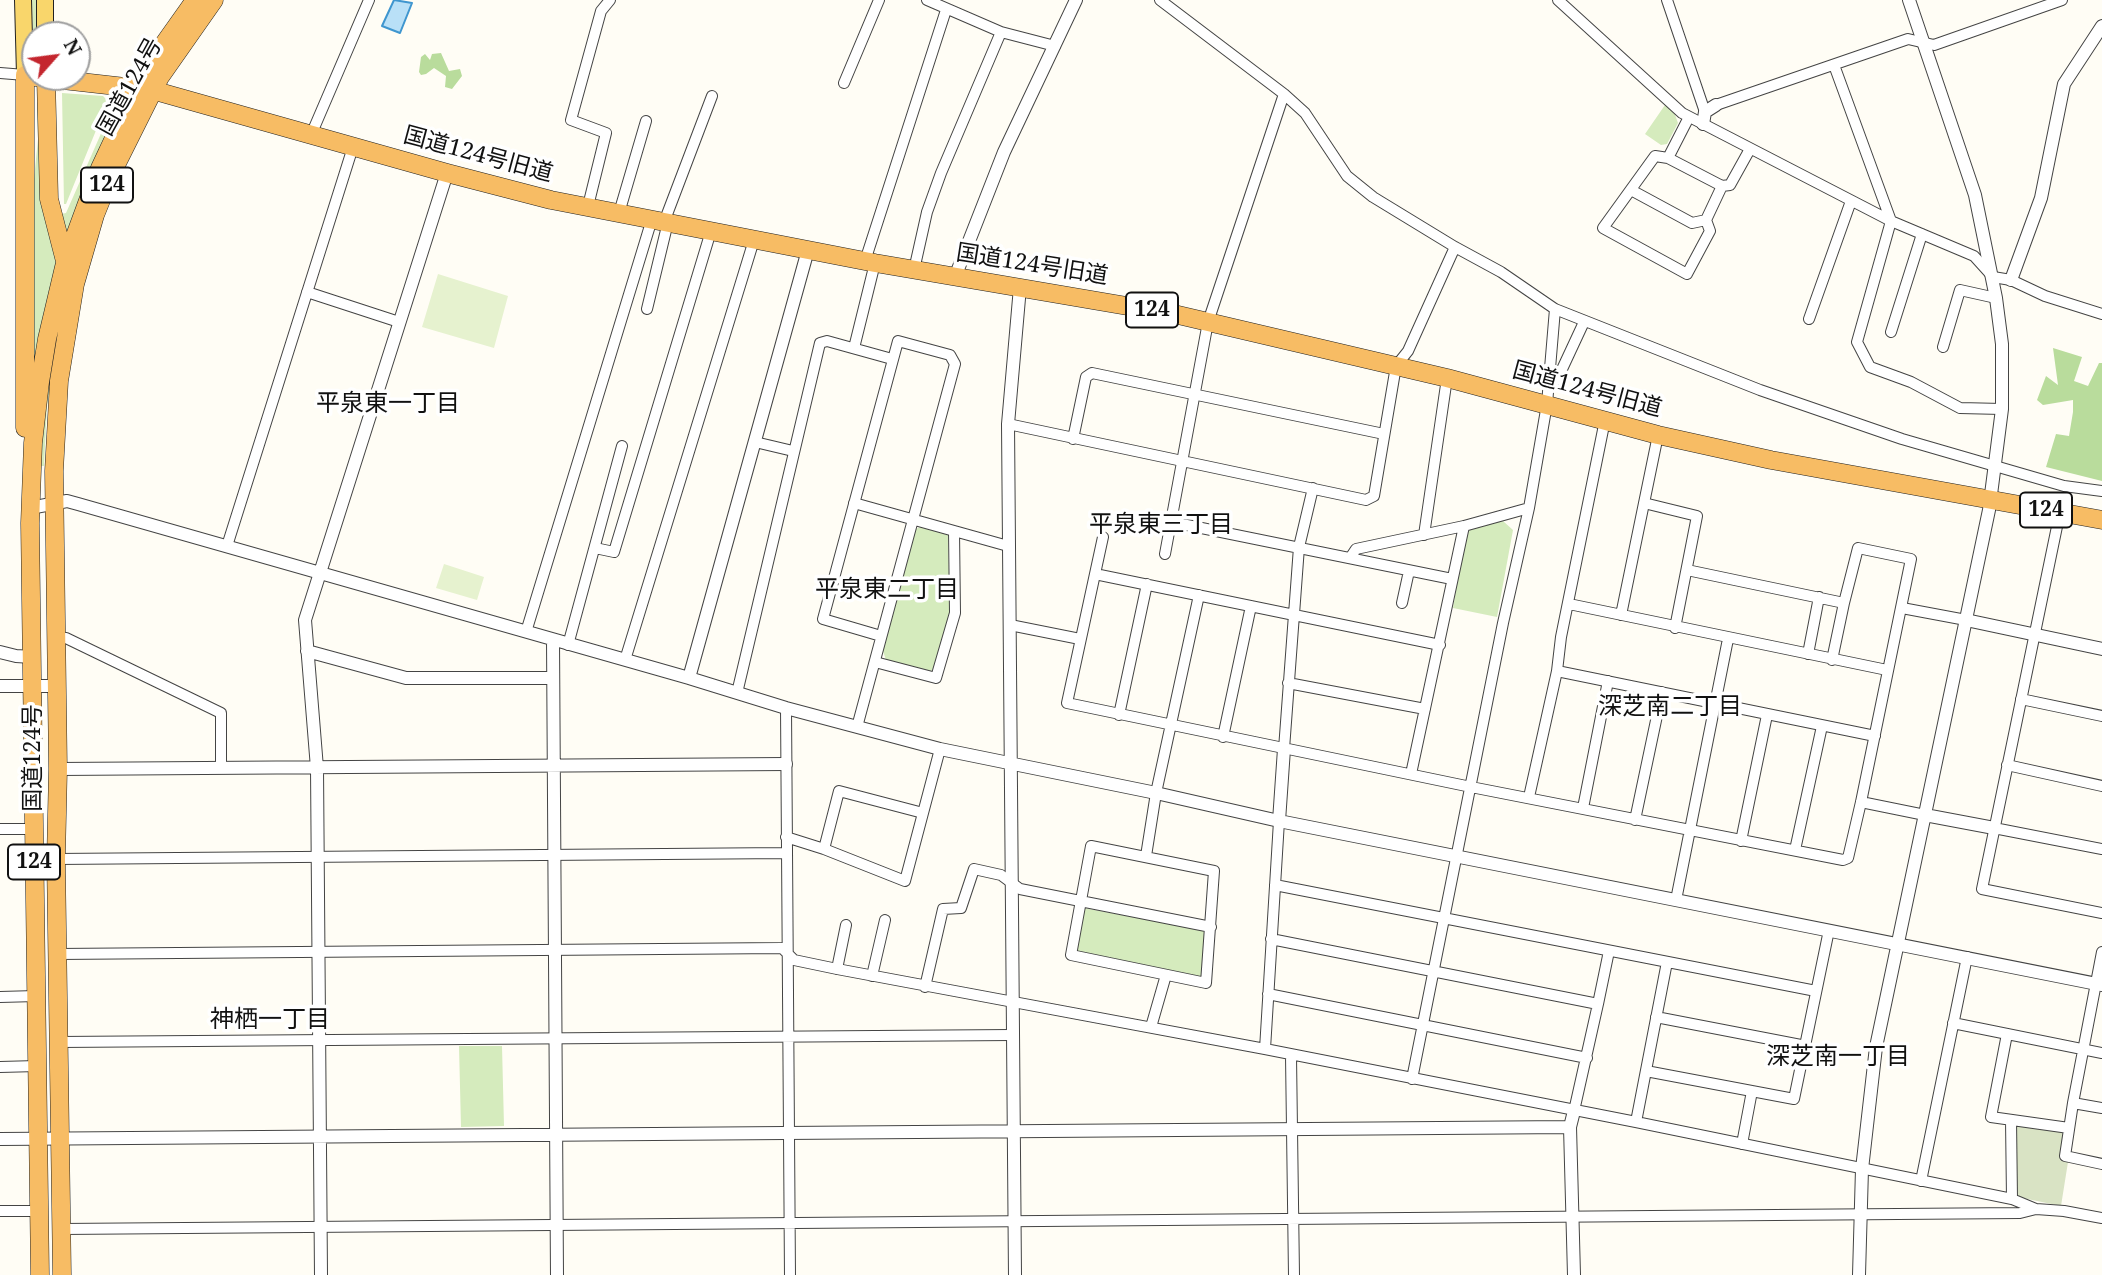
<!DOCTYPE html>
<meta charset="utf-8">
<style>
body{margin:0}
#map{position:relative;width:2102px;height:1275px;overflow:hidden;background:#fffdf5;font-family:"Noto Serif",serif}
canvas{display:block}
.north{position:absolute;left:21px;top:21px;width:70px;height:70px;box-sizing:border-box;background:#fff;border:2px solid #a0a0a0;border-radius:50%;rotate:62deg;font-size:19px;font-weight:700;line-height:28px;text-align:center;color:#111}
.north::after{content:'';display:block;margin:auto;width:24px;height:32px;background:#c4262e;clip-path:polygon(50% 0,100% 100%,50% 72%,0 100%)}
</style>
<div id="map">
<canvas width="2102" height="1275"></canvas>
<div class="north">N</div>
</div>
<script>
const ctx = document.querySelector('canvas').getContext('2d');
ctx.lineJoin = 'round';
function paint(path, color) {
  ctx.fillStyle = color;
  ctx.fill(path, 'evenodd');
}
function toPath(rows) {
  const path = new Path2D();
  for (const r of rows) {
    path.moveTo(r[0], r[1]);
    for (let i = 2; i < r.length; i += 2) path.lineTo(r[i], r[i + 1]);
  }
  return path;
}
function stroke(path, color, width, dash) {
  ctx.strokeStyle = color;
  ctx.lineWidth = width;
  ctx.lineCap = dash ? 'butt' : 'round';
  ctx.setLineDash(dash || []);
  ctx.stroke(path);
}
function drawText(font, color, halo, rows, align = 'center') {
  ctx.font = font + ' "Noto Serif","Noto Sans JP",serif';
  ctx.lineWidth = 7;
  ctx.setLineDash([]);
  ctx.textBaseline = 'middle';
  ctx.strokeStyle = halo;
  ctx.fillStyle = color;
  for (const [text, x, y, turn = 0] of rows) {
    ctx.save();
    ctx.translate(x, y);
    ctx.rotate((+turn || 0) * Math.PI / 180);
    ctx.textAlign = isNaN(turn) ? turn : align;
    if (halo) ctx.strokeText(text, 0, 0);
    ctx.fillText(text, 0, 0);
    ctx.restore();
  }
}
paint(toPath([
 [32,0,39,0,35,58,33,59],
 [62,93,103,96,108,101,66,204,64,204],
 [41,102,59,262,30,383,33,189,38,139,37,103],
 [114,104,121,108,93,162,67,241,61,214,66,213],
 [1665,105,1674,112,1678,123,1667,144,1661,145,1645,134],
 [54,341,58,342,47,406,44,466,39,466,39,451],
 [1503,521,1513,530,1497,617,1453,608,1465,533,1470,529],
 [920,527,948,535,950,615,934,668,931,671,886,660,883,651,916,529],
 [1084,908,1206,931,1203,977,1075,953],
 [459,1046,502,1046,504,1126,461,1127]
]), '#d5ebbd');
paint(toPath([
 [441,53,449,71,460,69,462,76,452,89,445,87,446,76,434,68,426,74,421,75,419,72,421,57,425,54,430,60,432,54],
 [2053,348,2082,357,2074,381,2088,386,2099,363,2102,363,2102,481,2046,467,2056,434,2069,436,2073,412,2073,400,2043,405,2037,400,2046,376,2058,385]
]), '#b9dc9c');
paint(toPath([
 [2018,1125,2063,1132,2066,1135,2060,1160,2068,1162,2061,1206,2018,1197,2017,1194,2015,1127]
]), '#d9e3c4');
paint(toPath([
 [438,274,508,296,494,348,422,327],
 [444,564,484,577,477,600,436,588]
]), '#e6f2cf');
const water = toPath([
 [394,0,412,3,400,33,382,26,394,0]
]);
paint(water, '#b9e0f7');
stroke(water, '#3f96cf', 2);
const minor = toPath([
 [927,0,1001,32,1055,46],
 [1160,0,1284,94,1305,113,1347,176,1373,197,1455,247,1501,272,1555,309,1760,390,1902,439,2064,486,2102,491],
 [1558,0,1682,113,1891,221,1974,256,1993,277,2011,280,2045,296,2102,314],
 [1667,0,1705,112],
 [1834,65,1891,221,1857,342,1870,367,1911,382,1960,408,2002,409],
 [0,73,25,75],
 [844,83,879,0],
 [1716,105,1908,39,1934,45,2062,0],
 [311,135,369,0],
 [1668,158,1655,156,1603,228,1687,274,1710,231,1706,220,1722,186,1668,158,1689,117],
 [1722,186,1730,185,1750,149],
 [1631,190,1692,223,1706,220],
 [588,206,606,133,571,120,601,11,610,0],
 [619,213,646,121],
 [865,261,946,10],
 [914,270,927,212,941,173,1001,32],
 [307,292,399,322],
 [647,309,668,222,666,217,712,96],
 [1809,319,1851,201],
 [1891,332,1922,234],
 [1943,347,1960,290,1996,298],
 [854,348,875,263],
 [1549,380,1557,380,1584,322],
 [1008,424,1366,500,1374,496,1396,366,1408,351,1455,247],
 [1073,439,1086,377,1092,373,1384,434],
 [755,442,793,451],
 [854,503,1008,546],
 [1644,503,1697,516,1675,628],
 [2060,512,1982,889,2102,913],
 [1172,522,1452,579],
 [1424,535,1447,378],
 [1103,537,1067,703,1471,787,1843,860,1848,858,1861,802,1911,559,1858,548,1844,603],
 [227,546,353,147],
 [595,548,614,552,711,231],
 [1165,554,1208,322,1284,94],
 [1350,558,1356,549,1464,526,1529,508],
 [1687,570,1844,603,1832,660],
 [1095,574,1440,645],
 [1402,603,1409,571],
 [1569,604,1887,670],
 [1902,608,1966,620],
 [1621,615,1658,435],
 [1010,625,1080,639],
 [526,632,652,219],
 [56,637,66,638,221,713,221,768],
 [568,645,622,446],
 [1808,654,1819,597],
 [625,660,754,240],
 [875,662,936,678,955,613,954,531],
 [1557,671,1875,736],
 [1288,683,1425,709],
 [737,693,820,343,827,341,892,359],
 [2021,699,2102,716],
 [786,708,790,1275],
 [1119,715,1147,584],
 [857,727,955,364,950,355,898,341,823,619,881,636],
 [1223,737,1251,606],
 [1284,749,1299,547,1313,488],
 [2007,765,2102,786],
 [1411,774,1464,526],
 [1529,797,1557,671,1561,637,1605,420],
 [1861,802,1925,815],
 [1583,808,1608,681],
 [1635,820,1662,692],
 [1994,828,2102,849],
 [0,829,34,829],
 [786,837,824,849,905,881,940,749],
 [1741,841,1767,715],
 [1091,846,1214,871,1206,983,1071,955,1091,846],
 [824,849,839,791,923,813],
 [1795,850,1822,726],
 [1146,856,1156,793,1199,595],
 [56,859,786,853],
 [1275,885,1816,991],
 [1676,900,1728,639],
 [1271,939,1598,1004,1574,1111],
 [2102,952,2073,1103,2065,1156,2102,1164],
 [58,954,782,948,794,960,837,969,1265,1049,1636,1122,2012,1199,2036,1209],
 [837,969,846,925],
 [872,976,885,920],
 [925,987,943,909,961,908,974,869,1001,875,1020,889,1211,927],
 [1268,994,1587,1058],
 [0,997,36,996],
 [1598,1004,1609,951],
 [1656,1017,1806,1046],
 [1953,1023,2102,1053],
 [1151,1027,1166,975],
 [2007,1034,1991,1117,2069,1128],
 [59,1042,1012,1035],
 [1265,1049,1279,821],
 [1291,1056,1294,1275],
 [0,1067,37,1066],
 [1646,1071,1794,1099,1829,930],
 [1412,1079,1503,623,1529,508,1547,404,1555,309],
 [2073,1103,2102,1108],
 [2011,1120,2012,1199],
 [1636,1122,1667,962],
 [1742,1144,1752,1091],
 [1921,1181,1967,957],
 [0,1211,40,1211],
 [62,1229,2020,1213,2036,1209,2064,1211,2102,1218]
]);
const tertiary = toPath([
 [1703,124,1705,112,1716,105],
 [955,277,1004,152,1076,0],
 [2011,280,2041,198,2064,84,2102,26],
 [30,508,67,501,78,504,689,678,786,708,940,749,1156,793,1279,821,2102,985],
 [1966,620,2102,649],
 [553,640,557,1275],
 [307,651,406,678,552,678],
 [0,652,16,656,32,657],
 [689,678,808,250],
 [0,686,57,686],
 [58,769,786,764],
 [1925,815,1994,828],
 [1279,821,1284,749],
 [0,1139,1570,1127],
 [321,1275,317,768,305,620,447,173],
 [1015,1275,1008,424,1020,287],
 [1574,1275,1570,1127,1574,1111],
 [1859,1275,1862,1169,1876,1047,1989,510,2002,409,2002,344,1996,298,1975,195,1909,0]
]);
const primary = toPath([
 [23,0,25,75],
 [45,0,45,35]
]);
const trunk = toPath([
 [36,77,152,90,447,173,551,200,875,263,1174,314,1447,378,1658,435,1771,460,2102,520],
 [46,78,49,199,66,265],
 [25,428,25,75,35,77],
 [40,1275,30,523,33,443,40,382,47,339,65,263,100,168,138,87,161,48,195,0],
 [62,1275,56,859,58,769,54,471,59,381,75,284,95,215,112,173,160,77,214,0]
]);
stroke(minor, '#444', 12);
stroke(tertiary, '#444', 14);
stroke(primary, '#222', 18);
stroke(trunk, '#222', 19);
stroke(minor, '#fff', 10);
stroke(tertiary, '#fff', 12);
stroke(primary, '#f9d66b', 16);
stroke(trunk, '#f7bc64', 18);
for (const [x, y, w] of [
 [107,185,52],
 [1152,310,52],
 [2046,510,52],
 [34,862,52]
]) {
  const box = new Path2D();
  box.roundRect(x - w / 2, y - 17.5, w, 35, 5);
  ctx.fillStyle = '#fff';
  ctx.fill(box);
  stroke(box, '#111', 2);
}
drawText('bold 21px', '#111', null, [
 ["124",107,185],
 ["124",1152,310],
 ["124",2046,510],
 ["124",34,862]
]);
drawText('23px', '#111', '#fff', [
 ["国道124号",130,87,-61],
 ["国道124号旧道",478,155,15],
 ["国道124号旧道",1032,265,9],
 ["国道124号旧道",1587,390,15],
 ["国道124号",33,758,-90]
]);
drawText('24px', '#111', '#fff', [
 ["平泉東一丁目",388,404],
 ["平泉東三丁目",1161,525],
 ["平泉東二丁目",887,590],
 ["深芝南二丁目",1670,707],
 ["神栖一丁目",270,1020],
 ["深芝南一丁目",1838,1057]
]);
</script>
